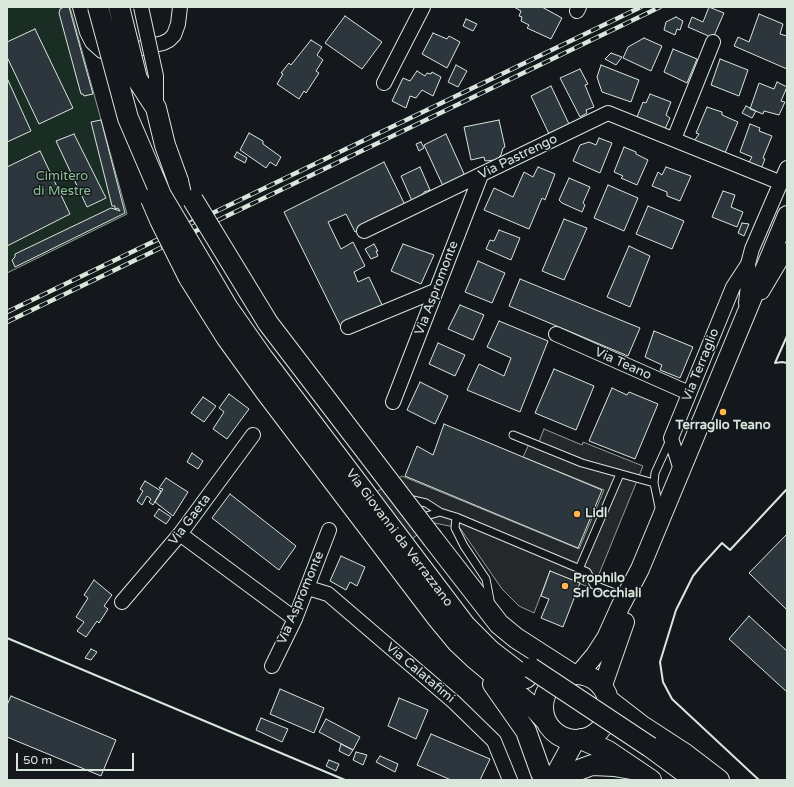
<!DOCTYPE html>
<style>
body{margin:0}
#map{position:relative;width:794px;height:787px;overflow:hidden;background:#14181c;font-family:"Varela Round",sans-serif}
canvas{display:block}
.frame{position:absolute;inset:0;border:8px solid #d8e6dc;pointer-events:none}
.scale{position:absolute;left:16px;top:753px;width:118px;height:18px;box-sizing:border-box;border:2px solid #d8e6dc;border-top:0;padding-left:5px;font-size:12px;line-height:14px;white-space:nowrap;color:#d8e6dc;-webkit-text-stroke:3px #14181c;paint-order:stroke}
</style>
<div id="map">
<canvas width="794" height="787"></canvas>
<div class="frame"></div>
<div class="scale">50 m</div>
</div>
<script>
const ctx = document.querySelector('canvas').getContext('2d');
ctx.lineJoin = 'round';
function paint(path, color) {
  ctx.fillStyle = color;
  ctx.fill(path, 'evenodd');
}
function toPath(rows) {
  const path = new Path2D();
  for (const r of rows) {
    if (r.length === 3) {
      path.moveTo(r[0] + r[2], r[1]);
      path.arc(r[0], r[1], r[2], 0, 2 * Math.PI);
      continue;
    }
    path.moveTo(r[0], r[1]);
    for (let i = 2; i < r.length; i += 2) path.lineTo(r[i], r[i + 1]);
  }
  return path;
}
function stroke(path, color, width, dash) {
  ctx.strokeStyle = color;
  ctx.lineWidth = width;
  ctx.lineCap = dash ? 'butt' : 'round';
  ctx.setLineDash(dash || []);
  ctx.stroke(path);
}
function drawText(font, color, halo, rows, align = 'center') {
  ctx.font = font + ' "Varela Round",sans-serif';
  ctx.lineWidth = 3;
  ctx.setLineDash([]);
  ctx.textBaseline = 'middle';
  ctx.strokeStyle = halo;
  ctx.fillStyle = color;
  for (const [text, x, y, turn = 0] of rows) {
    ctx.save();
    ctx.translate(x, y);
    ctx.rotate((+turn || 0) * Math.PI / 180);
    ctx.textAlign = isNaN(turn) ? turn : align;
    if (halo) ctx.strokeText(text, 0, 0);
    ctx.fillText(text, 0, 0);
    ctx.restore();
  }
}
const green = toPath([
 [7,7,70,7,127,214,7,273,7,7]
]);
paint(green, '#1a2d24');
stroke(green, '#939e99', 1);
const parking = toPath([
 [544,429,582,445,583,442,643,466,593,589,550,571,534,613,519,606,502,589,460,528,434,523,385,558,347,510,402,476,579,549,604,490,523,457,530,442,538,444,544,429]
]);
paint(parking, '#24282b');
stroke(parking, '#939e99', 1);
const building = toPath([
 [64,7,69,7,93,94,84,96,83,94,81,94,59,13,60,9,64,7],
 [514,7,542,7,562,18,551,39,527,28,529,25,521,21,522,17,519,16,521,11,514,7],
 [709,7,724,13,713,38,688,27,692,17,703,22,709,7],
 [759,14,783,24,780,34,787,36,787,69,734,46,738,37,749,42,759,14],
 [345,16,382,42,362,69,325,43,345,16],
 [676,17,683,21,680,30,677,29,675,35,664,30,666,22,676,17],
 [466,19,477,24,473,31,463,26,466,19],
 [35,29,73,108,39,124,7,57,7,42,35,29],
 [433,33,447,39,449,36,460,42,447,68,422,54,433,33],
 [644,38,662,46,651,71,623,58,628,47,644,38],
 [311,40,322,47,317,55,323,60,316,71,319,73,306,93,304,91,299,99,277,84,283,74,281,73,289,63,291,65,311,40],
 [673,49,697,59,687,83,664,72,673,49],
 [611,53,622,57,616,65,605,59,611,53],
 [720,59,748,70,739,96,711,85,720,59],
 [456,65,467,71,458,87,448,82,456,65],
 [601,65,639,80,631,102,602,92,597,77,601,65],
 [580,69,588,84,585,85,594,107,586,110,587,113,580,117,560,78,580,69],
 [417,71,425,76,427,73,431,74,432,72,441,77,433,96,422,90,416,98,410,96,406,108,392,101,403,78,410,81,417,71],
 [7,78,31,131,7,142,7,78],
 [777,82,787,87,781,101,785,102,779,115,764,111,763,114,750,109,759,83,774,89,777,82],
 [551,86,569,124,549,134,531,96,551,86],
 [650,94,671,102,666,115,670,118,665,129,637,117,643,102,646,103,650,94],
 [746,106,756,111,752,118,742,113,746,106],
 [707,107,722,112,722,115,738,122,725,153,694,141,699,134,696,133,707,107],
 [101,120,125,213,15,267,12,260,15,257,15,254,111,208,120,211,118,208,115,209,115,206,112,206,91,122,101,120],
 [499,120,505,147,503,148,501,155,496,160,485,161,484,157,471,160,464,127,499,120],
 [750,124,760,128,759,131,772,136,763,158,765,159,761,169,748,164,752,157,740,152,750,124],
 [249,133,263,141,263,144,281,157,276,166,270,162,266,168,240,150,249,133],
 [74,134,106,198,87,207,56,141,74,134],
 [446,134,465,176,443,186,424,145,446,134],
 [599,138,612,143,600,173,573,161,580,145,589,142,596,145,599,138],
 [421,142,424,148,419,151,416,144,421,142],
 [624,147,636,152,636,154,648,160,637,185,621,178,623,176,614,172,624,147],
 [40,151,70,214,7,246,7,167,40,151],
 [237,152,247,158,245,163,234,157,237,152],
 [384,162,406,207,355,232,346,214,328,222,341,249,353,242,365,266,354,272,358,282,369,277,383,307,341,327,284,212,384,162],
 [420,167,430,190,424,192,424,193,412,201,401,176,420,167],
 [538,167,555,174,545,200,542,198,529,229,484,210,494,188,513,197,524,172,533,177,538,167],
 [666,167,691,176,680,201,667,196,667,192,652,186,658,172,662,175,666,167],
 [569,178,590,187,583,203,585,205,582,212,562,203,559,200,569,178],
 [608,185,638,198,624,231,594,218,608,185],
 [723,191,735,195,731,207,743,212,737,227,712,217,723,191],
 [648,206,684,221,672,249,636,234,648,206],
 [564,219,587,228,564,280,542,271,564,219],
 [742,223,749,224,744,236,738,233,742,223],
 [499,230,520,238,511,260,486,249,490,240,494,241,499,230],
 [374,244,378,251,376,251,378,256,371,259,365,249,374,244],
 [403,244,434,255,421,284,391,271,403,244],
 [629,246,650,256,630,307,607,297,629,246],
 [478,261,505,273,492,303,465,292,478,261],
 [520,279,640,328,628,356,509,306,520,279],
 [460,305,484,315,473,340,448,329,460,305],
 [499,321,548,341,520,412,467,390,479,364,504,376,511,358,487,347,499,321],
 [654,331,693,347,680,378,660,370,662,365,645,357,654,331],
 [438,343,465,355,455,376,429,364,438,343],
 [554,369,594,386,576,430,535,413,554,369],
 [420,382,448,396,435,424,407,410,420,382],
 [612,388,627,395,629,392,658,404,635,459,589,441,612,388],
 [229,394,249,409,227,439,213,429,224,412,219,408,229,394],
 [203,397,216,406,204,422,191,413,203,397],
 [444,424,602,490,578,548,405,476,417,446,433,455,444,424],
 [192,453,203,461,198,469,187,462,192,453],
 [166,478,188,492,173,516,155,502,163,489,159,488,166,478],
 [145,481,161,491,153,505,149,502,151,499,147,496,142,505,137,501,143,491,140,489,145,481],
 [230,494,296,546,279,570,212,518,230,494],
 [159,509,171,517,166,524,154,516,159,509],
 [787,534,787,610,749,573,787,534],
 [341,556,365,567,357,586,350,582,346,590,330,581,341,556],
 [550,571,580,583,563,627,541,618,549,599,541,596,550,571],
 [94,580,112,595,104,606,108,609,99,623,97,621,86,637,77,631,84,622,76,617,88,598,84,595,94,580],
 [749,616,787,651,787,692,729,639,749,616],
 [91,649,97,652,91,660,85,658,91,649],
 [280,689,324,708,314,733,270,714,280,689],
 [11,696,116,740,101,776,7,737,7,705,11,696],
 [399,698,428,710,416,739,388,726,399,698],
 [261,718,288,729,282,742,256,730,261,718],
 [326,719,360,737,353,750,319,732,326,719],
 [431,734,490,759,480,780,451,780,417,765,431,734],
 [341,744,353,750,349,756,339,751,341,744],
 [356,752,367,755,363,765,353,760,356,752],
 [380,756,398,764,395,772,376,762,380,756],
 [329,760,339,764,336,771,326,766,329,760]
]);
paint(building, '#2c363c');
stroke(building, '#d8e6dc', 1);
const service = toPath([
 [513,435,582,463,654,483],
 [413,500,426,503,440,512,456,517,587,572,594,585,625,597],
 [660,512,654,483,655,473,670,440],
 [423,517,440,512],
 [456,517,455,528,464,546,486,579,490,600,488,604],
 [579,569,620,474]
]);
const minor = toPath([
 [80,7,87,32,92,42,102,51,113,55,163,43,169,40,174,35,178,24,180,7],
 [577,11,579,7],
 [384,83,423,7],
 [674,139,713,42],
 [364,231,608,113,774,180,780,184],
 [762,292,787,250],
 [746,303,749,276,748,264,752,249,787,168],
 [348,327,435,291],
 [556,334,689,393],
 [393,402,481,175],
 [681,470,671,438,733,287,748,264],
 [180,534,295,619],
 [308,588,328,594,454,702,494,741,510,780],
 [122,602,180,534,253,435],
 [272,666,295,619,329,530]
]);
const tertiary = toPath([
 [579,674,595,655,606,638,620,607,640,569,787,215],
 [602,688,625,622]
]);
const secondary = toPath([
 [178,181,185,212],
 [205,269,228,308,263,358,465,625,491,651,526,678],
 [189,278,226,337,265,391,438,619,457,642,474,658,535,709,546,721],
 [433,539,499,624,516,638,572,674],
 [576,707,33],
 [493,684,526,731,541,773],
 [607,699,642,726,685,754,719,780],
 [581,739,608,751,651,780],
 [650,747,695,780],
 [553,780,575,740],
 [565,780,576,771,592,765,614,766,631,769]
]);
stroke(service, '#d8e6dc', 9);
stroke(minor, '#d8e6dc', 16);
stroke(tertiary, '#d8e6dc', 20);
stroke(secondary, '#d8e6dc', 22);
stroke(service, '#14181c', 7);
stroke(minor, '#14181c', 14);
stroke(tertiary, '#14181c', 18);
stroke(secondary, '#14181c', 20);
const rail = toPath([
 [7,312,641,7],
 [7,322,660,7]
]);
stroke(rail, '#d8e6dc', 4.5);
stroke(rail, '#14181c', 3, [9]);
const minorBridge = toPath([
 [141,7,156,76,156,108]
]);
const secondaryBridge = toPath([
 [98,7,128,118,161,195,205,269],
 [119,7,137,79,156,108,165,145,178,181],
 [151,199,160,220,189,278],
 [193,200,268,323,433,539],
 [531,668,650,747]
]);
stroke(minorBridge, '#d8e6dc', 16, []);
stroke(secondaryBridge, '#d8e6dc', 22, []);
stroke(minorBridge, '#14181c', 14);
stroke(secondaryBridge, '#14181c', 20);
stroke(toPath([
 [787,336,775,363,782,362,787,363],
 [7,638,345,780],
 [759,780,672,699,663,682,660,662,676,610,693,576,702,565,722,543,730,550,787,489]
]), '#d8e6dc', 2);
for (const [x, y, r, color] of [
 [723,412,4,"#ffb74d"],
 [577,514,4,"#ffb74d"],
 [565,586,4,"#ffb74d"]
]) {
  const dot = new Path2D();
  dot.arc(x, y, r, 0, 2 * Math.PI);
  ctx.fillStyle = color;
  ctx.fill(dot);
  stroke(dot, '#14181c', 1.5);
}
drawText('13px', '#d8e6dc', '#14181c', [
 ["Via Pastrengo",518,157,-26],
 ["Via Aspromonte",437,288,-69],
 ["Via Teano",623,364,24],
 ["Via Terraglio",701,365,-68],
 ["Via Gaeta",190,520,-53],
 ["Via Giovanni da Verrazzano",399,538,53],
 ["Via Aspromonte",301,598,-67],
 ["Via Calatafimi",420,673,40]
]);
drawText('13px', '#8ac095', '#14181c', [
 ["Cimitero",62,177],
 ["di Mestre",62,192]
]);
drawText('bold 13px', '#d8e6dc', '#14181c', [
 ["Terraglio Teano",723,426,"center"],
 ["Lidl",585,514],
 ["Prophilo",573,579],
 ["Srl Occhiali",573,594]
], 'left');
</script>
